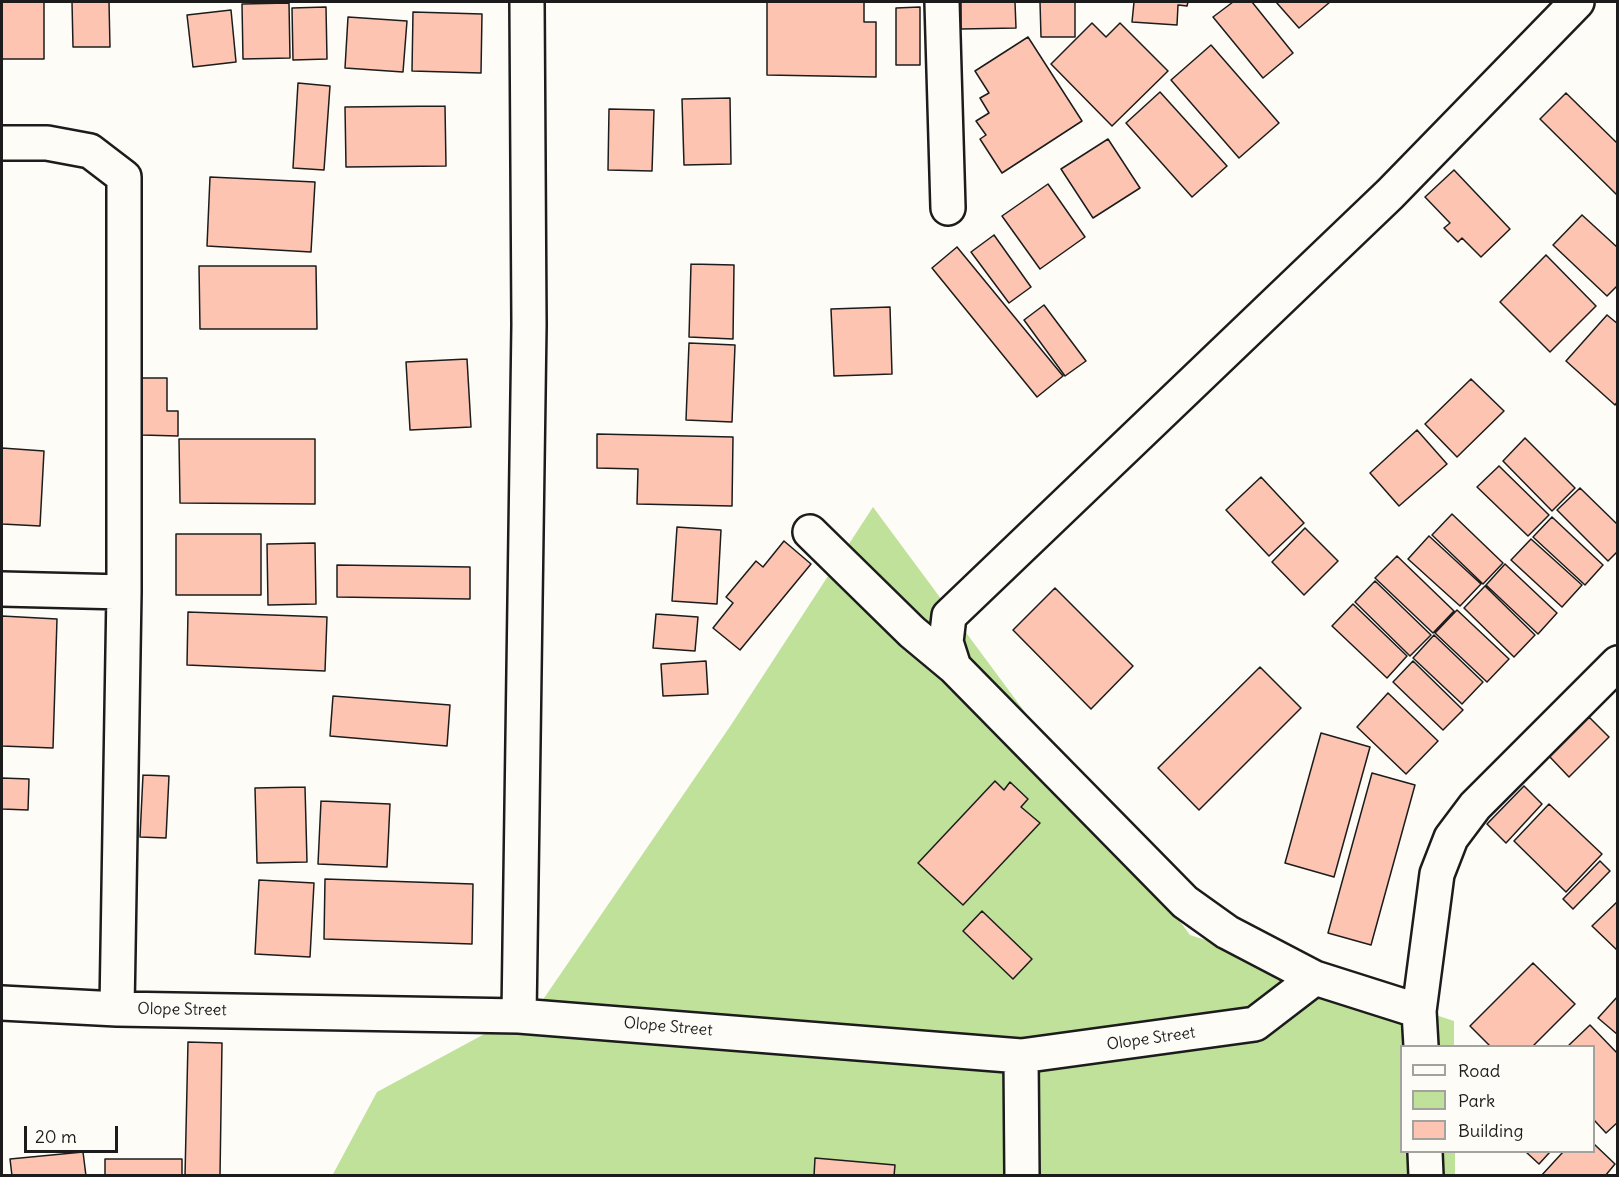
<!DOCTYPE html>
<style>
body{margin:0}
#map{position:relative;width:1619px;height:1177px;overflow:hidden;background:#fdfcf7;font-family:Delius,sans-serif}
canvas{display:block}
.frame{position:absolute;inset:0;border:3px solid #1c1c1c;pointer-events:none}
.legend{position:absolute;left:1400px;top:1045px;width:195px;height:108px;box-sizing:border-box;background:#fdfcf7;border:2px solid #a3a29f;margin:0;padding:8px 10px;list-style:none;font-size:18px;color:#1c1c1c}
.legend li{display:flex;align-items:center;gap:12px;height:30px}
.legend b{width:30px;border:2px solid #a3a29f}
.scale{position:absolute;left:24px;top:1126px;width:94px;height:27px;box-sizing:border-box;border:3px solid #1c1c1c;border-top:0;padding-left:8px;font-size:18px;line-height:21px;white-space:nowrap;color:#1c1c1c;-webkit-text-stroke:4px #fdfcf7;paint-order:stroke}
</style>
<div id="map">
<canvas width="1619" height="1177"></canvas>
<div class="frame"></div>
<ul class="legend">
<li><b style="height:8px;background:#fdfcf7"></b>Road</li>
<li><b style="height:16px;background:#bfe19a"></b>Park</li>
<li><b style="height:16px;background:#fdc5b1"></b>Building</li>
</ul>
<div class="scale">20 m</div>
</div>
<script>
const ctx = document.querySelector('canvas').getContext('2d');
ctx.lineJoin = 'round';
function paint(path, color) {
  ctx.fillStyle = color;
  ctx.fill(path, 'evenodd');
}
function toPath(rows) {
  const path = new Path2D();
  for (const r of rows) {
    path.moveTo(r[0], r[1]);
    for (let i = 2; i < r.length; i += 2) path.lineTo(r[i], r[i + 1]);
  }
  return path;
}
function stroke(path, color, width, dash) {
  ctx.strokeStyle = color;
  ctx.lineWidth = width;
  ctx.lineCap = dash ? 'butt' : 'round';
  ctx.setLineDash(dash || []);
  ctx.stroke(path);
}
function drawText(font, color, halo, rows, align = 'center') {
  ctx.font = font + ' Delius,sans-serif';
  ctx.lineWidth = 4.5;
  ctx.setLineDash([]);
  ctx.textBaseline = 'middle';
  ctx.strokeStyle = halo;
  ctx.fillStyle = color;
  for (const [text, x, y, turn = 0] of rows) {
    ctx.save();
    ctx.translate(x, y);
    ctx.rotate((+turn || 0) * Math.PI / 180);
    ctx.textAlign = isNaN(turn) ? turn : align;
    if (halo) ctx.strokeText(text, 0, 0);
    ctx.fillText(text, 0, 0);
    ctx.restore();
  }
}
paint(toPath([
 [873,507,1190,935,1454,1021,1454,1046,1402,1046,1402,1152,1455,1152,1455,1175,332,1176,377,1092,540,1004,731,725]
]), '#bfe19a');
const building = toPath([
 [2,2,44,2,44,59,2,59,2,2],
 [72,2,109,2,110,47,73,47,72,2],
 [767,2,864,2,864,22,876,22,876,77,767,75,767,2],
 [961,2,1015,2,1016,28,961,29,961,2],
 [1040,2,1075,2,1075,37,1041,37,1040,2],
 [1134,2,1188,2,1187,6,1178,5,1177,25,1132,22,1134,2],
 [1233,2,1252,2,1293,53,1263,78,1213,17,1233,2],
 [1276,2,1330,2,1299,28,1276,2],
 [289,3,290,58,243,59,242,4,289,3],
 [326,7,327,59,293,60,292,8,326,7],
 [920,7,920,65,896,65,896,8,920,7],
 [231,10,236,62,193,67,187,15,231,10],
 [413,12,482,14,481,73,412,71,413,12],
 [348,17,407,21,403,72,345,68,348,17],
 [1092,23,1106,37,1120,23,1168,71,1112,126,1051,64,1092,23],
 [1028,37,1082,121,1002,173,980,139,986,135,976,121,989,113,980,98,989,93,975,71,1028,37],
 [1211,45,1279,123,1239,158,1171,80,1211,45],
 [298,83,330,86,324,170,293,168,298,83],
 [1160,92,1227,166,1192,197,1126,123,1160,92],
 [1566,93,1618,144,1618,196,1540,119,1566,93],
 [730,98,731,164,684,165,682,99,730,98],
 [445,106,446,166,346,167,345,107,445,106],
 [609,109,654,110,652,171,608,170,609,109],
 [1108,139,1140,188,1093,218,1061,169,1108,139],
 [1454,170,1510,229,1481,257,1462,238,1458,242,1444,228,1450,223,1425,197,1454,170],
 [210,177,315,182,311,252,207,246,210,177],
 [1048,184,1085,237,1040,269,1002,216,1048,184],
 [1582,215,1618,248,1618,285,1607,296,1553,245,1582,215],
 [994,235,1031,287,1009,303,971,252,994,235],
 [957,247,1063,376,1037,397,932,268,957,247],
 [1546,255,1596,306,1550,352,1500,302,1546,255],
 [691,264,734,265,733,339,689,337,691,264],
 [199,266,316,266,317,329,200,329,199,266],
 [1044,305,1086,361,1065,376,1024,320,1044,305],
 [890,307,892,374,834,376,831,309,890,307],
 [1607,315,1618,324,1618,401,1615,405,1566,361,1607,315],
 [689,343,735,345,732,422,686,420,689,343],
 [467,359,471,427,410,430,406,362,467,359],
 [142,378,167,378,167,411,178,411,178,436,142,435,142,378],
 [1471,379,1504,411,1457,457,1425,424,1471,379],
 [1417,430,1447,464,1399,506,1370,473,1417,430],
 [597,434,733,437,732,506,637,504,638,469,597,468,597,434],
 [1525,438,1575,488,1552,511,1503,461,1525,438],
 [179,439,315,439,315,504,180,503,179,439],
 [2,448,44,451,40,526,2,524,2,448],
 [1499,466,1549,515,1528,536,1477,487,1499,466],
 [1261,477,1304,523,1269,556,1226,510,1261,477],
 [1580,488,1618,525,1618,551,1608,561,1557,510,1580,488],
 [1452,514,1503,563,1483,584,1432,535,1452,514],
 [1552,517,1603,565,1585,585,1533,537,1552,517],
 [677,527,721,530,717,604,672,601,677,527],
 [1305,528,1338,561,1304,595,1272,562,1305,528],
 [176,534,261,534,261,595,176,595,176,534],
 [1429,536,1481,584,1460,606,1408,559,1429,536],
 [1531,539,1582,585,1562,607,1511,560,1531,539],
 [784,541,811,564,740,650,713,628,733,603,726,597,756,561,763,567,784,541],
 [315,543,316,604,268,605,267,544,315,543],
 [1397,556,1454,611,1433,633,1375,578,1397,556],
 [1505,564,1557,613,1538,634,1486,585,1505,564],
 [337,565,470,567,470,599,337,597,337,565],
 [1375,581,1431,635,1410,656,1355,602,1375,581],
 [1485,586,1535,635,1514,657,1464,608,1485,586],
 [1055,588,1133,666,1091,709,1013,630,1055,588],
 [1353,604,1407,656,1387,678,1332,626,1353,604],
 [1457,610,1509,659,1487,682,1435,633,1457,610],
 [188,612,327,617,325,671,187,665,188,612],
 [656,614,698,617,695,651,653,648,656,614],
 [2,616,57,619,53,748,2,746,2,616],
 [1434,635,1483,682,1462,704,1413,658,1434,635],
 [706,661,708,694,663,696,661,664,706,661],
 [1413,661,1463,710,1443,730,1393,682,1413,661],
 [1260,667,1301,708,1199,810,1158,768,1260,667],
 [1388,693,1438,741,1406,774,1357,727,1388,693],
 [333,696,450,705,447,746,330,736,333,696],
 [1589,717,1609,737,1569,777,1549,756,1589,717],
 [1321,733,1370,747,1334,877,1285,863,1321,733],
 [1372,773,1415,785,1371,945,1328,933,1372,773],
 [143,775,169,776,166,838,140,837,143,775],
 [2,778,29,779,28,810,2,809,2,778],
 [995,781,1004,790,1010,782,1028,799,1021,807,1040,823,963,905,918,863,995,781],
 [1524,786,1542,804,1506,843,1487,824,1524,786],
 [305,787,307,862,257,863,255,788,305,787],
 [321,801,390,804,387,867,318,864,321,801],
 [1549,804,1602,854,1566,892,1514,841,1549,804],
 [1600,861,1610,871,1573,909,1563,899,1600,861],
 [325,879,473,884,472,944,324,939,325,879],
 [259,880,314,883,310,957,255,954,259,880],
 [1618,901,1618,951,1592,926,1618,901],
 [982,911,1032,959,1013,979,963,931,982,911],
 [1533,963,1575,1004,1533,1046,1490,1046,1470,1026,1533,963],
 [1618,996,1618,1035,1598,1018,1618,996],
 [1590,1025,1618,1054,1618,1122,1606,1133,1594,1120,1594,1046,1568,1046,1590,1025],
 [188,1042,222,1043,220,1176,185,1176,188,1042],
 [1594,1144,1615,1164,1605,1176,1541,1176,1563,1152,1594,1152,1594,1144],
 [83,1152,86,1176,12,1176,10,1159,83,1152],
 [1526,1152,1550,1152,1539,1164,1526,1152],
 [815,1158,895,1165,894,1176,814,1176,815,1158],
 [105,1159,182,1159,182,1176,105,1176,105,1159]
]);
paint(building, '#fdc5b1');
stroke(building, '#1c1c1c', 1.5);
const minor = toPath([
 [942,2,948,208],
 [1577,2,1390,194,949,616,946,642,954,667,1185,902,1227,932,1315,978,1419,1011,1437,874,1451,838,1475,806,1618,663],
 [2,143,47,143,90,151,124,177,124,592,117,1009],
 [810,532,912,632,954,667],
 [2,589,124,592],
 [2,1003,117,1009,519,1016,1021,1056,1255,1024,1315,978],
 [1419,1011,1421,1046],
 [519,1016,529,325,527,2],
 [1021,1056,1022,1176],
 [1425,1152,1426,1176]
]);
stroke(minor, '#1c1c1c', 38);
stroke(minor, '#fdfcf7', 33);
drawText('16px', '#1c1c1c', '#fdfcf7', [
 ["Olope Street",182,1010,1],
 ["Olope Street",668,1027,5],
 ["Olope Street",1151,1039,-8]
]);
</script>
